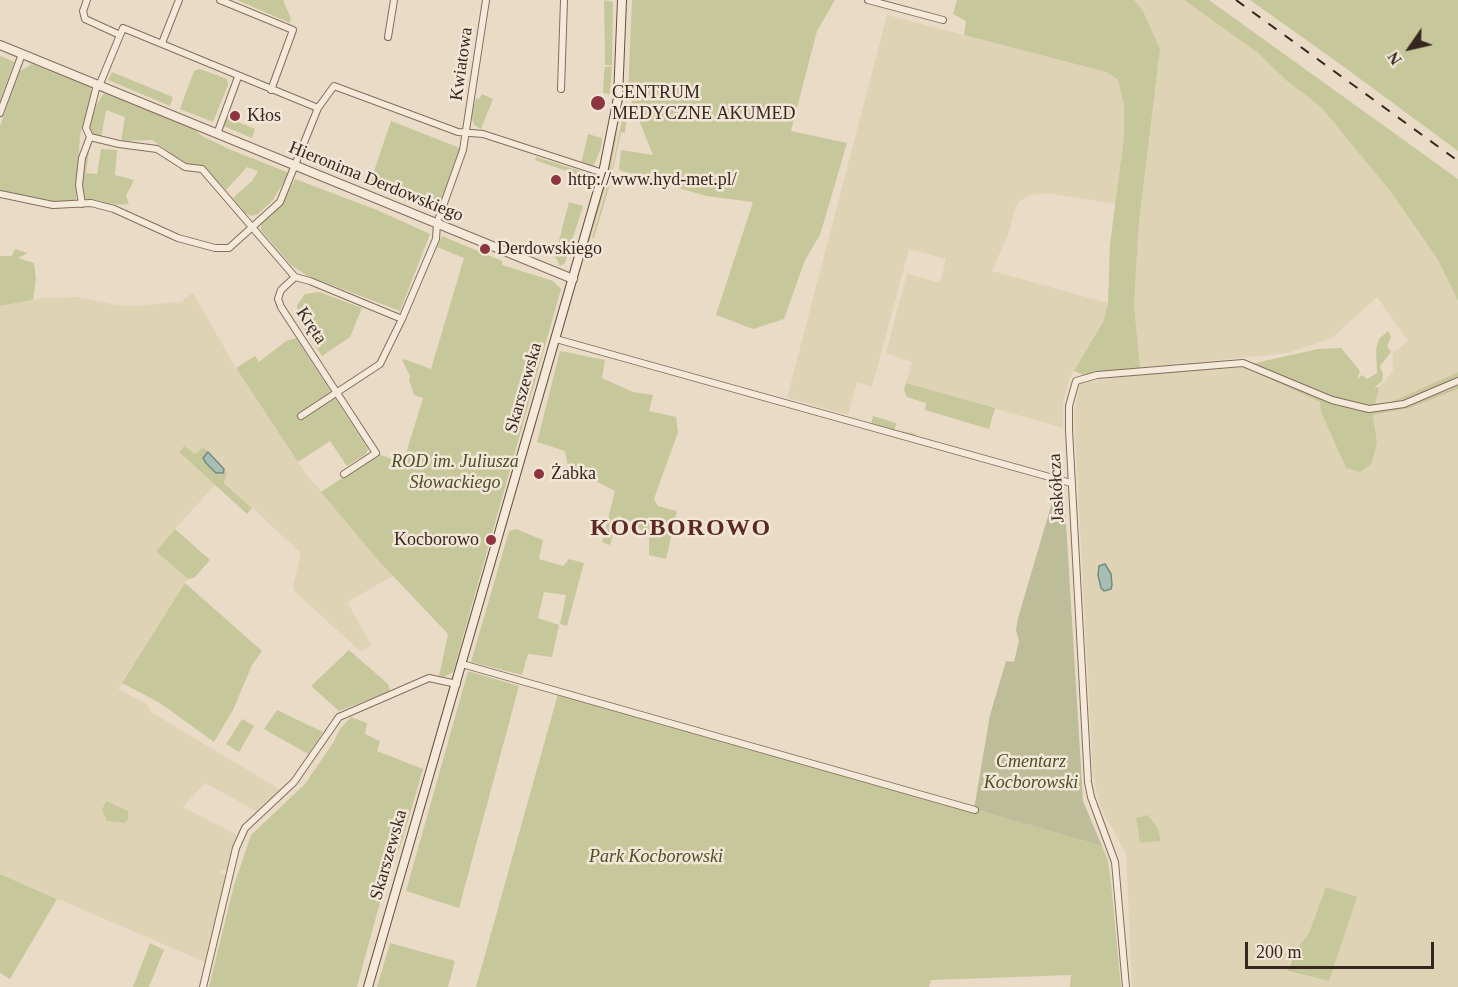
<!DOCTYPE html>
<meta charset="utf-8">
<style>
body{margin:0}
#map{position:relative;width:1458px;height:987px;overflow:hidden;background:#eadbc7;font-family:"Times New Roman",serif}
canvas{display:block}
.north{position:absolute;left:1380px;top:18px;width:60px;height:60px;-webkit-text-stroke:4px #f2e6d6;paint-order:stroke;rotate:236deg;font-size:16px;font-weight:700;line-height:24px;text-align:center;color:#362820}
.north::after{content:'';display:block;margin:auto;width:21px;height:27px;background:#362820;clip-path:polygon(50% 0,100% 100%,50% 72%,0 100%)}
.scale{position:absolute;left:1245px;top:942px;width:189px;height:27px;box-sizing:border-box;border:3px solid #362820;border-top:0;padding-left:8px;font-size:18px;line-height:21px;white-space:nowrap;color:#362820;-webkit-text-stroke:4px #f2e6d6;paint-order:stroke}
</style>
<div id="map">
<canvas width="1458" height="987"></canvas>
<div class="north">N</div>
<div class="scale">200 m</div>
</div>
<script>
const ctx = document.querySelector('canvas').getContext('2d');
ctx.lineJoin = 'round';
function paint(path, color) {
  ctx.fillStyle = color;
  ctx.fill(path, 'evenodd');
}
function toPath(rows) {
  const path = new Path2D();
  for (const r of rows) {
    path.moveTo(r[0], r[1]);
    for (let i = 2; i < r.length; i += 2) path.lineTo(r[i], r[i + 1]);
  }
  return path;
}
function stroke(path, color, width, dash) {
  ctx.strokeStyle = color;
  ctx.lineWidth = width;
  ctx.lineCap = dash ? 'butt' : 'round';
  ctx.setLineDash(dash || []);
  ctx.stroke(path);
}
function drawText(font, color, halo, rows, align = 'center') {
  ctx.font = font + ' "Times New Roman",serif';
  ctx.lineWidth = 5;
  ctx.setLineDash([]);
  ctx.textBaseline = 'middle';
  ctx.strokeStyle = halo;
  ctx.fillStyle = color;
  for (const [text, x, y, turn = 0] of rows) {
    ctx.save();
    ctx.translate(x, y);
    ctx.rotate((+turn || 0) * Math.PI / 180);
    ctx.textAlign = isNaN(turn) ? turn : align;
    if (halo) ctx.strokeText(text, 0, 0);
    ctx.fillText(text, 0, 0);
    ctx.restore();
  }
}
paint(toPath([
 [1134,0,1184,0,1258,53,1287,81,1322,108,1390,191,1437,258,1458,301,1458,372,1391,402,1374,406,1379,387,1393,371,1393,353,1408,341,1377,297,1332,338,1288,353,1140,368,1134,305,1139,222,1160,49,1143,11],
 [887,15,1106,72,1118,80,1124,105,1124,138,1116,204,1046,193,1031,195,1020,201,1015,208,1010,229,992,271,1108,303,1103,322,1069,380,1063,403,1063,428,906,383,912,362,886,353,907,274,940,283,946,259,909,249,872,387,857,382,848,415,787,398],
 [193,293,236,368,306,474,393,576,347,602,372,646,360,651,295,592,293,586,301,553,224,482,227,472,203,447,195,454,184,446,179,452,215,485,156,550,188,579,118,689,147,704,151,712,281,790,258,812,205,783,183,807,237,835,228,870,221,869,220,873,226,875,205,962,0,874,0,306,44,298,77,297,116,305,134,306,181,302],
 [1244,367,1321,402,1321,412,1346,468,1372,463,1377,443,1373,415,1410,408,1458,389,1458,987,1132,987,1126,854,1100,806,1093,773,1074,414,1080,383,1141,374],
 [1327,887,1329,981,1328,981,1287,972,1290,960,1309,933]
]), '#dfd3b5');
paint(toPath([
 [237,0,283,0,291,19,290,23],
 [604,0,613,2,612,65,605,65],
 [632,0,835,0,817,31,791,131,847,143,820,235,805,260,784,319,753,329,716,315,753,202,706,196,619,170,621,150,653,155,628,93],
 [957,0,1134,0,1143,11,1160,49,1139,222,1134,305,1140,368,1084,375,1074,371,1103,322,1108,303,1110,244,1124,138,1124,105,1118,80,1106,72,964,35,966,21,953,14],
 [1184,0,1209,0,1458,179,1458,301,1437,258,1390,191,1322,108,1287,81,1258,53],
 [1250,0,1458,0,1458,151,1340,64],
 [1,56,14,62,0,101,0,57],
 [32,64,90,87,92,91,80,136,76,200,73,203,33,200,0,190,0,126,20,71],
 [612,66,610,94,603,93,604,73,605,67],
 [200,69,227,79,228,85,213,122,180,109,194,71],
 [112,72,173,97,170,106,108,80],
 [104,93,192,128,202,136,229,149,289,173,273,200,258,214,252,216,245,213,233,198,252,181,258,171,247,167,226,190,206,169,185,163,152,140,121,141,125,117,106,110,101,139,92,136,89,131,94,109],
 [482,94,493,99,481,129,474,125,471,116,476,98,479,99],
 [226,117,255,129,252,138,223,126],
 [391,121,460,148,436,213,369,186],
 [622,121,626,122,625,133,621,132,609,187,594,238,592,238,610,177],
 [604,125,601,148,593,167,581,164,588,134,602,138],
 [618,128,610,172,588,246,586,246],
 [101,149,117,150,115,175,134,180,126,196,129,204,110,205,86,202,83,199,81,187,85,157,89,151,86,173,97,174],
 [536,157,590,174,593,178,590,191,586,190,589,179,535,160],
 [295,179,377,210,430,234,400,311,308,276,291,265,261,230,261,224,282,204],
 [569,202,583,206,565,263,560,266,555,256],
 [442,236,502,261,502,265,553,281,561,289,453,672,444,677,439,676,448,634,377,559,321,492,378,454,403,463,423,398,414,395,409,380,410,376,402,360,404,359,431,369,464,258,437,247],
 [15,249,28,253,18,258,34,263,36,279,33,300,0,306,0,256,12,256],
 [319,292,362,308,350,337,322,356,299,322,297,305,305,294],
 [1388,331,1391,337,1387,346,1391,352,1380,366,1383,375,1382,381,1374,388,1379,387,1375,405,1391,402,1458,372,1458,379,1399,404,1377,408,1357,406,1321,394,1251,364,1318,349,1341,348,1360,371,1357,379,1362,375,1367,379,1377,373,1376,349,1379,339],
 [296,338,368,449,366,454,347,466,330,441,298,462,236,368,255,356,259,362,286,341],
 [560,351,605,360,602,378,633,392,653,395,649,411,676,417,678,432,654,499,658,506,677,511,666,559,649,555,649,536,630,521,618,516,610,545,602,542,615,491,568,467,565,451,537,442],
 [1244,367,1257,370,1321,398,1355,409,1371,411,1400,407,1458,383,1458,389,1410,408,1373,415,1377,443,1372,463,1360,472,1346,468,1321,412,1320,402],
 [906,383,995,408,989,429,925,410,926,403,907,397,904,390],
 [873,416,896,423,895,430,917,434,913,437,871,424],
 [184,446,195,454,203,447,208,452,205,455,206,463,220,475,224,469,227,472,224,483,252,508,247,514,179,452],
 [175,529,210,560,194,578,188,579,156,551],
 [516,529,543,540,539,559,563,566,569,559,584,563,567,626,560,624,566,595,544,592,538,618,559,625,552,657,528,654,522,675,471,662,509,531],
 [185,583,262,651,252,665,233,710,214,742,160,703,122,683],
 [349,650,388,684,390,691,339,711,311,686],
 [468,671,519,686,459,908,406,891],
 [558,694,972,812,974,809,1102,846,1108,861,1111,883,1121,987,1070,987,1071,975,931,980,929,987,476,987],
 [277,710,323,732,308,754,264,729],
 [351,717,367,723,365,734,380,741,377,751,423,769,402,841,382,895,357,987,209,987,234,885,251,835,305,784,333,743,340,729],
 [242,719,254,726,239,752,226,744],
 [106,801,128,811,128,819,125,823,107,821,102,810],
 [1148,815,1158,829,1161,841,1140,843,1136,818],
 [0,874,57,899,10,979,0,973],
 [1326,887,1357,897,1329,981,1287,971,1297,949,1309,933],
 [150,943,164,950,149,987,133,987],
 [390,943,455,961,448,987,377,987]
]), '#c7c79c');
paint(toPath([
 [1056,489,1064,490,1083,801,1102,846,974,809,990,715,1006,661,1014,662,1019,641,1016,630,1018,618]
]), '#bdbd9a');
const water = toPath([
 [208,452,224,469,223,473,216,473,206,463,203,458,208,452],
 [1105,564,1111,574,1112,585,1111,589,1104,591,1101,588,1098,575,1099,566,1105,564]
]);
paint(water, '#a8beb5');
stroke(water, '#6f8c81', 1.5);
const minor = toPath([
 [87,0,83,11,85,19,120,35],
 [220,0,293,30,271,90],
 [868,0,943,20],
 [388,37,394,0],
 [162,43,179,0],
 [97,85,86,128,90,137,119,144,157,149,185,167,202,169,295,277],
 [99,86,123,28,318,108],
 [561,89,564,0],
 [0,113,22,54],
 [217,134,238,77],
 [0,194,53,205,91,203,114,209,178,238,215,248,229,248,280,202,318,108,334,86,458,132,483,134,603,173],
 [82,204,79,185,82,158,90,137],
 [556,339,1071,483],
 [301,416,380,364,402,319,436,239,437,223,463,150,486,0],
 [344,474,376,453,281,307,278,299,281,290,295,277,310,281,402,319],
 [462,664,975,810],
 [203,987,236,848,245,828,294,782,339,717,429,678,457,684],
 [1126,987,1115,862,1091,797,1088,782,1069,430,1069,406,1076,381,1097,375,1243,363,1332,400,1369,409,1404,404,1458,381]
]);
const tertiary = toPath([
 [0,45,573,279]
]);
const secondary = toPath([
 [368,987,603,173,618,98,622,0]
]);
stroke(minor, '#846d5e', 8);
stroke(tertiary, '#846d5e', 10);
stroke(secondary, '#664f41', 10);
stroke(minor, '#f5eada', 6);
stroke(tertiary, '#f5eada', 8);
stroke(secondary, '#f5eada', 8);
stroke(toPath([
 [1236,0,1458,161]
]), '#362820', 2, [10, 10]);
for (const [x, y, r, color] of [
 [598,103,8,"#8d3440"],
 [235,116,6,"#8d3440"],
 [556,180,6,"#8d3440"],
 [485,249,6,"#8d3440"],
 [539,474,6,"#8d3440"],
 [491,540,6,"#8d3440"]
]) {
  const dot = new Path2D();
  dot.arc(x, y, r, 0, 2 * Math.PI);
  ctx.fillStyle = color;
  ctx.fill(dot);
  stroke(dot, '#f2e6d6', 2);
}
drawText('18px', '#362820', '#f2e6d6', [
 ["Kwiatowa",462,64,-82],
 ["Hieronima Derdowskiego",376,182,22],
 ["Kręta",311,326,56],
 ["Skarszewska",524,388,-74],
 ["Jaskółcza",1057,488,-93],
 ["Skarszewska",389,855,-74]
]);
drawText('18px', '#362820', '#f2e6d6', [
 ["CENTRUM",612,93],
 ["MEDYCZNE AKUMED",612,114],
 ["Kłos",247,116],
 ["http://www.hyd-met.pl/",568,180],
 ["Derdowskiego",497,249],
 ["Żabka",551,474],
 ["Kocborowo",479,540,"right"]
], 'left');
drawText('italic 18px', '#4b5029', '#f2e6d6', [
 ["ROD im. Juliusza",455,462],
 ["Słowackiego",455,483],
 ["Cmentarz",1031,762],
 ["Kocborowski",1031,783],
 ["Park Kocborowski",656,857]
]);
ctx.letterSpacing = '1.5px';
drawText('bold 24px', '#5e2924', '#f2e6d6', [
 ["KOCBOROWO",681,529]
]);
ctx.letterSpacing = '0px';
</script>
